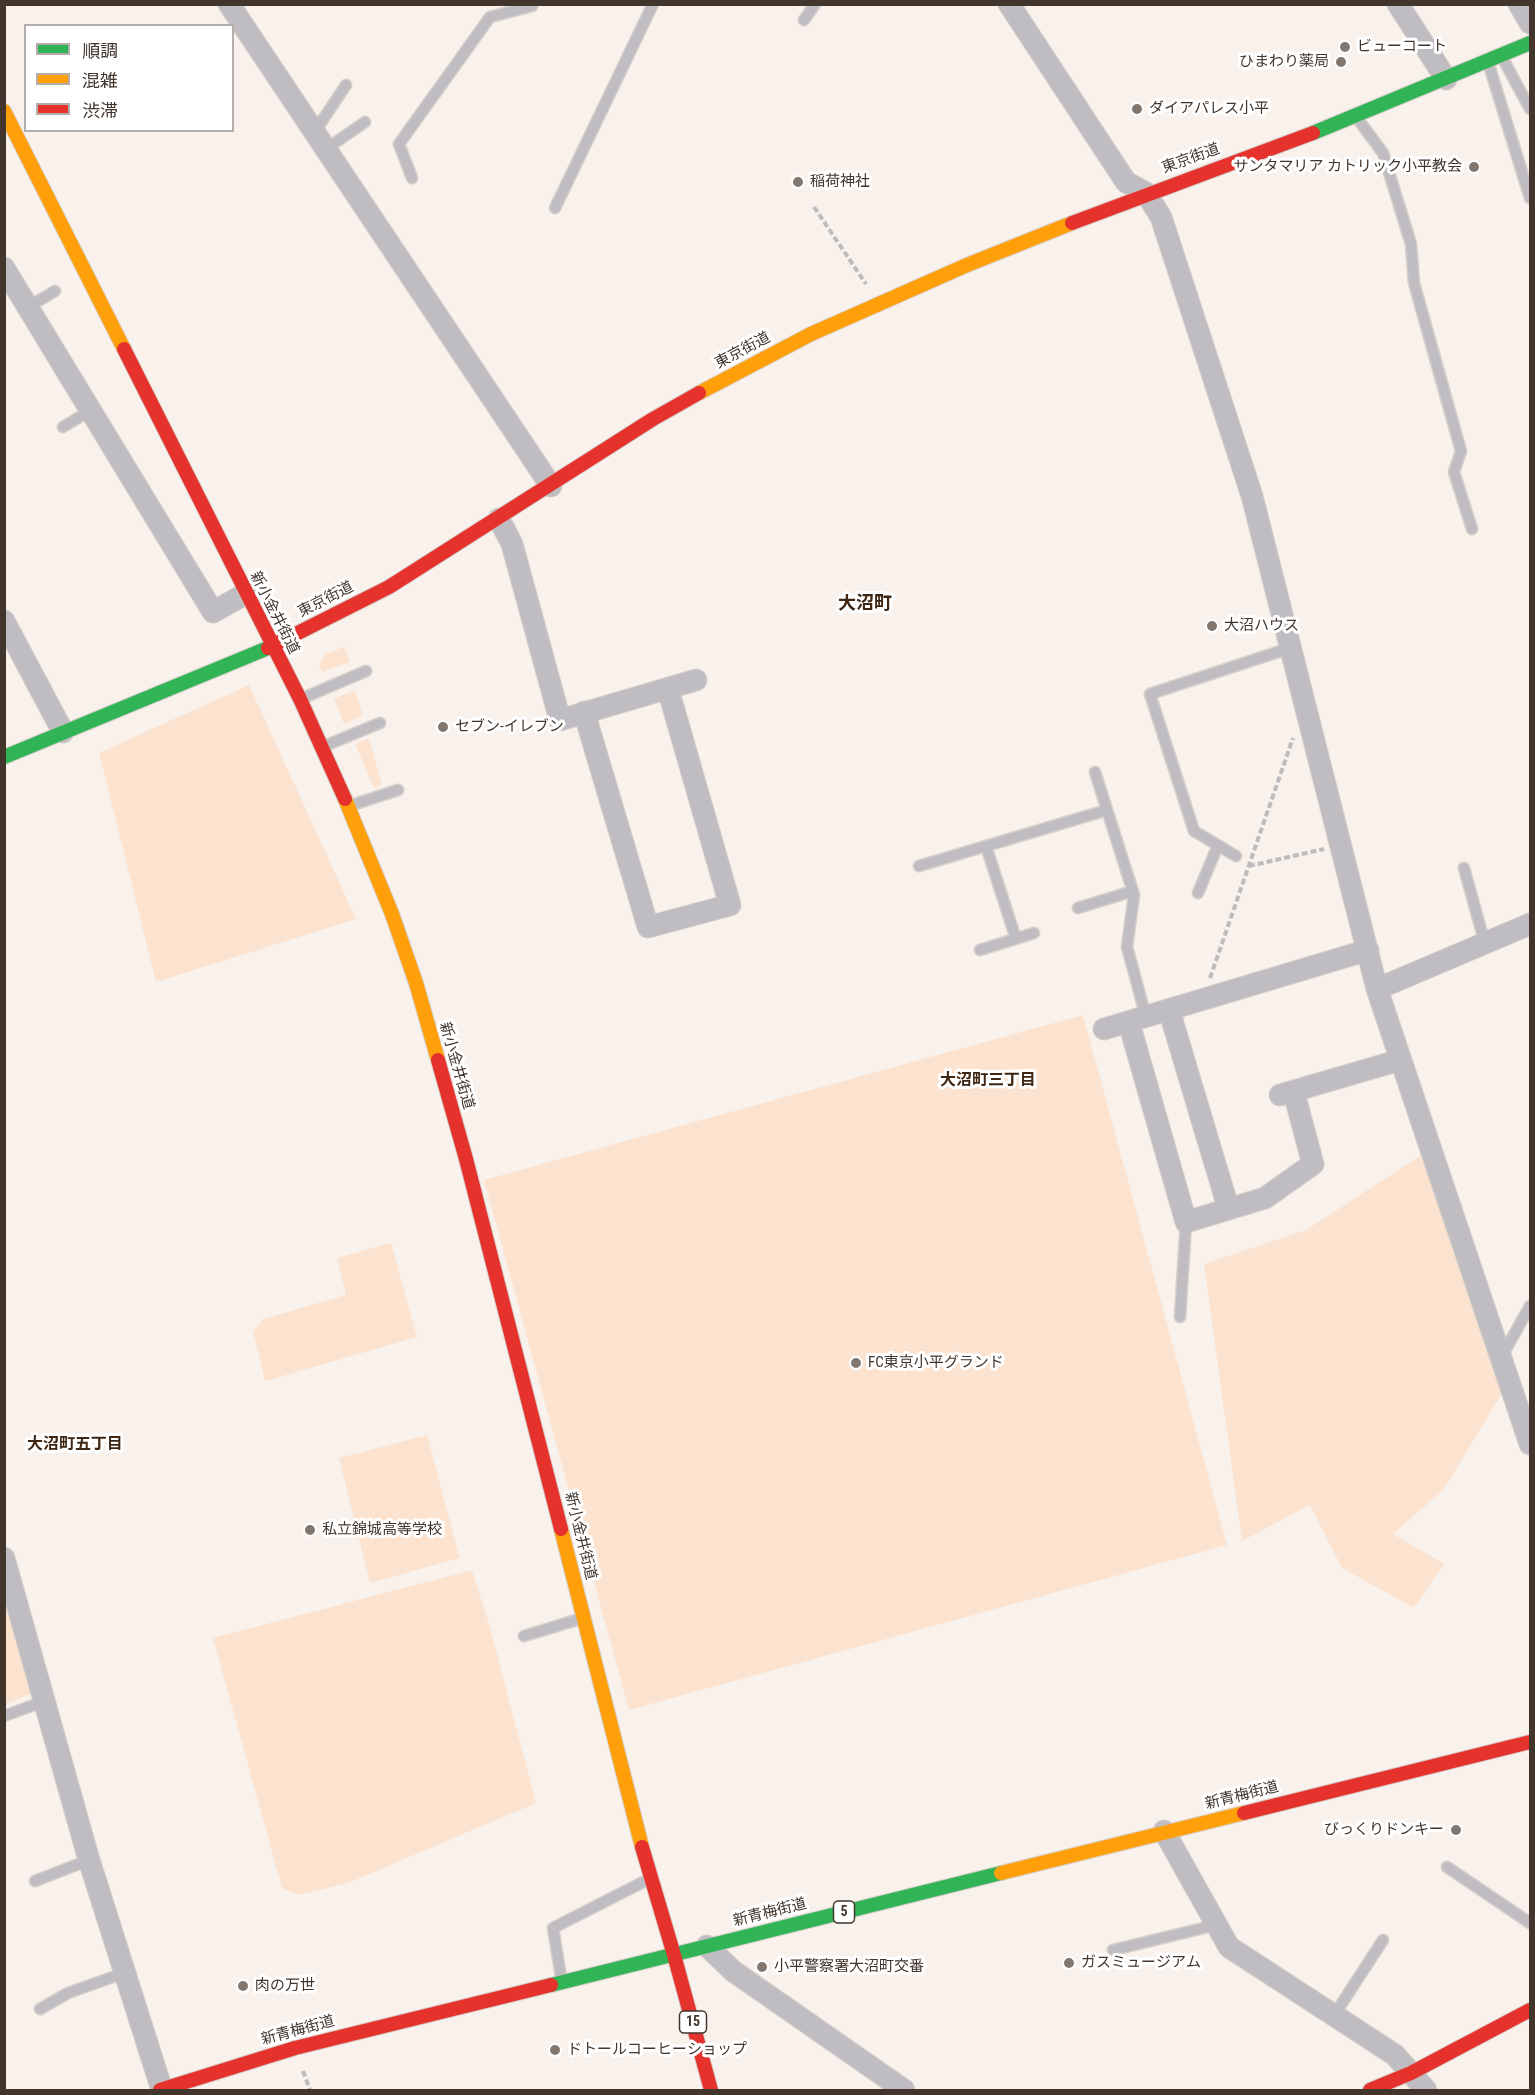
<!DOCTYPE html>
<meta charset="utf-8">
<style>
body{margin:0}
#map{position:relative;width:1535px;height:2095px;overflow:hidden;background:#f8f1ec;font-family:"Roboto Condensed","Noto Sans JP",sans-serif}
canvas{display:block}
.frame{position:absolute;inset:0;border:6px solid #41352c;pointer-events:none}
.legend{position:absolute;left:24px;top:24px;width:210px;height:108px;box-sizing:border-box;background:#fff;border:2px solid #b3aeab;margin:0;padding:8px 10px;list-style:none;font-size:18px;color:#41352c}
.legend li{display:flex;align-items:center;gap:12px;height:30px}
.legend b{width:30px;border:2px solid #b3aeab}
</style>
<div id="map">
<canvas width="1535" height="2095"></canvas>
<div class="frame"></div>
<ul class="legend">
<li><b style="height:8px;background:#30b455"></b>順調</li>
<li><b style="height:8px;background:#ff9f0a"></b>混雑</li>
<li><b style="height:8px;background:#e5322d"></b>渋滞</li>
</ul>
</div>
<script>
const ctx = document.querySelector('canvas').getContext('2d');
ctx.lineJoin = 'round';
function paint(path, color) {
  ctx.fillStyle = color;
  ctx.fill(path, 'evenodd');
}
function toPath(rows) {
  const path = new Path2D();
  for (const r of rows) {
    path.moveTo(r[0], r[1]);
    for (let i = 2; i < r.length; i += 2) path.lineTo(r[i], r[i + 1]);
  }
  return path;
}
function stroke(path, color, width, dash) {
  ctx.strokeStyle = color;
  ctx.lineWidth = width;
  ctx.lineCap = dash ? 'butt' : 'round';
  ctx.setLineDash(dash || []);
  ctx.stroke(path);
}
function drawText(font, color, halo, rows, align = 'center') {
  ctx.font = font + ' "Roboto Condensed","Noto Sans JP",sans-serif';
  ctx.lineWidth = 6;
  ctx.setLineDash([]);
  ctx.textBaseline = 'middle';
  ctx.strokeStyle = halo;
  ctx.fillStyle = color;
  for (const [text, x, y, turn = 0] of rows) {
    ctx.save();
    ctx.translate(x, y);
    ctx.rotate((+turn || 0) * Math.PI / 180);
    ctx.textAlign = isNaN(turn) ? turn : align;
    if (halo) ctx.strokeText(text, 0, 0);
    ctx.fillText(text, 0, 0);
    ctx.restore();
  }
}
paint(toPath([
 [344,647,350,662,323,672,319,666,325,654],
 [249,685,356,919,156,982,99,753],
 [355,690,363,716,344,724,334,699],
 [369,738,382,785,374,788,355,744],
 [1083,1015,1227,1545,629,1710,484,1180],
 [1423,1154,1504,1390,1444,1489,1393,1534,1444,1564,1414,1608,1342,1568,1310,1505,1242,1541,1204,1264,1306,1230],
 [391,1243,417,1337,265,1381,253,1332,263,1319,346,1295,337,1258],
 [427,1435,460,1558,370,1583,339,1458],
 [4,1568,40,1690,5,1704,4,1703],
 [472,1570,490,1627,536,1803,348,1883,299,1895,282,1888,213,1638]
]), '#fce3d0');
const lane = toPath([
 [804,20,815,4],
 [1502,57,1530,109],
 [1488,62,1530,198],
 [1357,118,1383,153,1411,244,1414,283,1461,451,1454,472,1472,529],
 [314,133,346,85],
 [326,149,365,122],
 [412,178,399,144,490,17,532,6],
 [555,208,653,4],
 [28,307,55,291],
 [63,427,91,410],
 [303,698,366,671],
 [322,747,380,723],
 [1095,772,1134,895,1127,947,1146,1017],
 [352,805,398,790],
 [986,846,1016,939],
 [1236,856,1194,831,1150,694,1290,648],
 [919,866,1107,810],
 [1464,868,1485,944],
 [1198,893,1218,845],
 [1078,908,1133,891],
 [980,950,1034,933],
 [1180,1317,1186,1222],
 [1502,1356,1530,1306],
 [524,1636,583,1618],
 [4,1716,45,1701],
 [1447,1867,1530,1923],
 [35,1881,89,1860],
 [1113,1950,1216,1925],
 [561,1977,553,1928,647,1880],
 [40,2009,68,1993,124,1973],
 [1335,2014,1383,1940]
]);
const street = toPath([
 [229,4,551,486],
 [1009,4,1126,182,1146,193,1161,217,1252,496,1377,989,1530,1444],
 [1398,4,1446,79],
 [1519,4,1530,23],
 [4,268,213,612,245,594],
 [499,519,512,544,560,720,696,680],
 [4,621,63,732],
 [584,712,648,927,730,905,668,689],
 [1377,989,1530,924],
 [1169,1010,1228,1207],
 [1129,1023,1186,1222,1265,1198,1313,1164,1294,1093],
 [1104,1029,1368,950],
 [1280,1095,1400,1060],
 [4,1558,89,1860,162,2090],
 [1164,1831,1229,1947,1395,2055,1426,2090],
 [707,1946,733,1971,904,2090]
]);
const fast = toPath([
 [1313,133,1530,43],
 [4,757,268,648],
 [551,1985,1001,1873]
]);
const slow = toPath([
 [4,111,124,349],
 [699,393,811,334,967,265,1072,223],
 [345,799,392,914,416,983,438,1060],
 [561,1529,642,1847],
 [1001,1873,1244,1813]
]);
const jam = toPath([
 [1072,223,1313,133],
 [124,349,300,699,345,799],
 [268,648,389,587,653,419,699,393],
 [438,1060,466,1159,561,1529],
 [1244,1813,1530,1742],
 [642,1847,674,1955],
 [674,1955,711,2090],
 [160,2090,295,2048,551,1985],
 [1370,2090,1411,2073,1530,2010]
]);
stroke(lane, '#d6cfca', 13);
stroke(street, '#d6cfca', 23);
stroke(fast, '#d6cfca', 16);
stroke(slow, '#d6cfca', 16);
stroke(jam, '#d6cfca', 16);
stroke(toPath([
 [814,207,866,284],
 [1249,866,1324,849],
 [1210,978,1293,738],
 [303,2071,310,2090]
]), '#bebbbc', 4, [6, 3]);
stroke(lane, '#bfbdc1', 10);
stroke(street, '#bfbdc1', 21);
stroke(fast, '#30b455', 14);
stroke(slow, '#ff9f0a', 14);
stroke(jam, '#e5322d', 14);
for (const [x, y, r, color] of [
 [1345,47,6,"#81776f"],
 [1341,62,6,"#81776f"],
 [1137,109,6,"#81776f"],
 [1474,167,6,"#81776f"],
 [798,182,6,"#81776f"],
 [1212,626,6,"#81776f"],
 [443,727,6,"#81776f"],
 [856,1363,6,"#81776f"],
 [310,1530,6,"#81776f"],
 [1456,1830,6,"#81776f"],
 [1069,1963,6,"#81776f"],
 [762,1967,6,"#81776f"],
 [243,1986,6,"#81776f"],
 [555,2050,6,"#81776f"]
]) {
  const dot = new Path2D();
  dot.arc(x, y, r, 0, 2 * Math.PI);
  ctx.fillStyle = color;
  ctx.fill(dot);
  stroke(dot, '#fff', 2);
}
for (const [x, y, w] of [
 [844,1912,21],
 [693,2022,27]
]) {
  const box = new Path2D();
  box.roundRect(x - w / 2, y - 11, w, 22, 4.5);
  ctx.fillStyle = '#fff';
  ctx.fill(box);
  stroke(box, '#41352c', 1.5);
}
drawText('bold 14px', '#41352c', null, [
 ["5",844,1912],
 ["15",693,2022]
]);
drawText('15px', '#41352c', '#fff', [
 ["ビューコート",1357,47],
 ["ひまわり薬局",1329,62,"right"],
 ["ダイアパレス小平",1149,109],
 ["サンタマリア カトリック小平教会",1462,167,"right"],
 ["稲荷神社",810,182],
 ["大沼ハウス",1224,626],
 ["セブン-イレブン",455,727],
 ["FC東京小平グランド",868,1363],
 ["私立錦城高等学校",322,1530],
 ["びっくりドンキー",1444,1830,"right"],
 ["ガスミュージアム",1081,1963],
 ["小平警察署大沼町交番",774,1967],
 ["肉の万世",255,1986],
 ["ドトールコーヒーショップ",567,2050]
], 'left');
drawText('15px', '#41352c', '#fff', [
 ["東京街道",1191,159,-20],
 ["東京街道",743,351,-28],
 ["東京街道",326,600,-27],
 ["新小金井街道",274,613,63],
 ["新小金井街道",456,1066,74],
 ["新小金井街道",580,1536,76],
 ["新青梅街道",1242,1796,-14],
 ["新青梅街道",770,1913,-14],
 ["新青梅街道",298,2031,-15]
]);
drawText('bold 16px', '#3e2613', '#fff', [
 ["大沼町三丁目",988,1081],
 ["大沼町五丁目",75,1445]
]);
drawText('bold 18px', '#3e2613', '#fff', [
 ["大沼町",865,604]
]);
</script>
